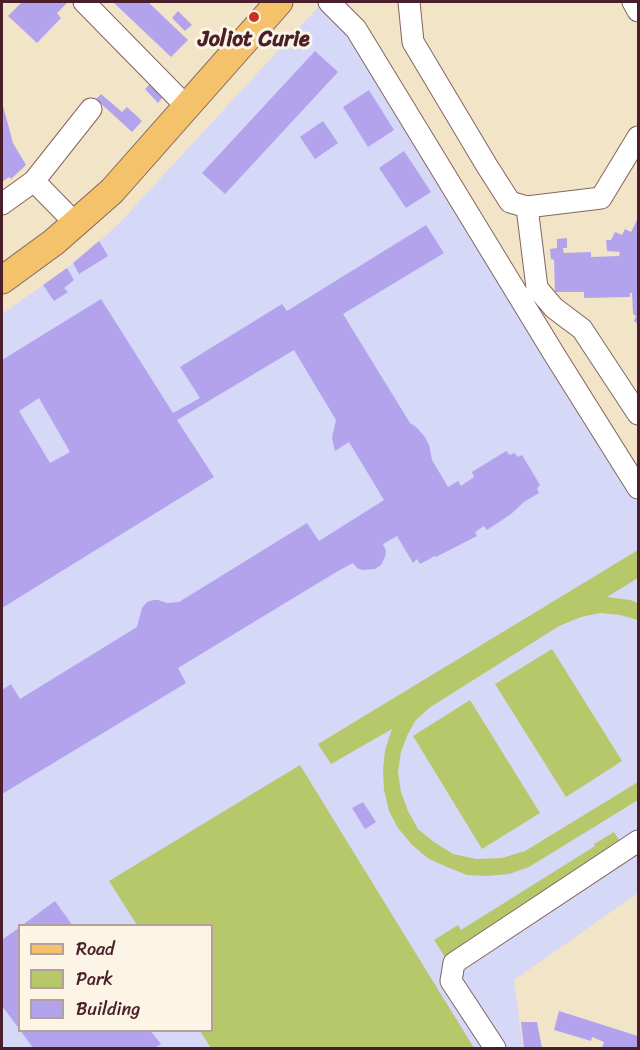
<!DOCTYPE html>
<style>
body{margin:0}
#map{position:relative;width:640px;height:1050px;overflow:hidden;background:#f2e4c7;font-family:Sriracha,sans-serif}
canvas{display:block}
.frame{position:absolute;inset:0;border:3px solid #4a1f2b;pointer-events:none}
.legend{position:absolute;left:18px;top:924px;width:195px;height:108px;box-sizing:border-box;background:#fcf5e5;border:2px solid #b59f9b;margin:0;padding:8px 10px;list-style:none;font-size:18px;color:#4a1f2b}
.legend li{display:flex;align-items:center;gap:12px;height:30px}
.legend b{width:30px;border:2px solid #b59f9b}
</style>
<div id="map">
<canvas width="640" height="1050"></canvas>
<div class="frame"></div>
<ul class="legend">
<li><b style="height:8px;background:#f3c26a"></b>Road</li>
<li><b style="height:16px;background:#b7c86b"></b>Park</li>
<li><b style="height:16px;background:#b3a3ed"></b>Building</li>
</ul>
</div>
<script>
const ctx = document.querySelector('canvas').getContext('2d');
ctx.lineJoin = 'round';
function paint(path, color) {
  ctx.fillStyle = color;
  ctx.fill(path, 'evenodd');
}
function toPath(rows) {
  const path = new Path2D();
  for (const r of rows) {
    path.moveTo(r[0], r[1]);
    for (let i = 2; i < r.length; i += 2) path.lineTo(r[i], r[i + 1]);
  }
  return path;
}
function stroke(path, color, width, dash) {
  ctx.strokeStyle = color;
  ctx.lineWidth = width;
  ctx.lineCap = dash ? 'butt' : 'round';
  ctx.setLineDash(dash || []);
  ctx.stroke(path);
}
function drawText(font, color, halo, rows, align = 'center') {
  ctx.font = font + ' Sriracha,sans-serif';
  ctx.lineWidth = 6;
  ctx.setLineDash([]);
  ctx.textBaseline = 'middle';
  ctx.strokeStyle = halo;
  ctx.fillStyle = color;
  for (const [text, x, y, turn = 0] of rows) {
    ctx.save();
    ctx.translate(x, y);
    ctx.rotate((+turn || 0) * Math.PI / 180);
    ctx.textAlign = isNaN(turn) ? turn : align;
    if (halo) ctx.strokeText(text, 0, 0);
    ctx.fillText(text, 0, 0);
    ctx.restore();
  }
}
paint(toPath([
 [323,2,347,2,638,471,638,893,514,980,523,1048,2,1048,2,314,66,269,96,245,124,218],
 [20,926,212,926,212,1030,20,1030]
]), '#d6d8f8');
paint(toPath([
 [638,550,638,578,607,597,630,600,638,603,638,620,620,615,600,613,581,617,559,626,429,708,415,721,407,736,401,752,398,772,401,792,408,811,418,829,434,842,453,854,476,859,502,858,525,851,638,782,638,800,529,867,509,874,487,876,467,875,447,867,429,859,412,845,398,828,389,811,384,790,383,770,385,750,392,729,331,764,318,744],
 [552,649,622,761,566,797,495,684],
 [470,700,540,813,482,849,413,736],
 [300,765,474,1048,211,1048,200,1031,212,1030,212,926,137,925,109,881],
 [614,832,624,848,447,960,434,940,458,925,461,930,595,846,594,844]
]), '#b7c86b');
paint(toPath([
 [22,2,68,2,57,13,61,18,37,43,8,16],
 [113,2,148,2,188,40,171,57],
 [178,11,192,25,185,31,172,18],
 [315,51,338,72,225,194,202,173],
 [153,81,166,93,158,103,145,89],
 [369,90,394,130,368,147,343,107],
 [101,94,122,112,127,107,142,121,132,132,96,99],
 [2,102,13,143,26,165,11,179,9,177,2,182],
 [323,121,338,143,315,159,300,137],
 [404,151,431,192,406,208,379,168],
 [638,218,638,324,634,321,636,316,633,314,632,293,630,293,630,297,584,298,584,292,555,292,554,260,551,259,550,249,557,248,557,239,567,238,567,248,563,248,564,253,591,252,591,257,619,256,620,252,607,251,606,240,611,240,615,232,622,235,625,229,631,232],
 [426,225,444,253,343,314,410,423,416,427,425,437,429,445,432,460,448,487,458,481,461,486,474,477,472,472,506,451,510,455,514,453,518,457,522,455,540,485,537,488,539,493,524,502,511,514,487,530,484,526,475,532,477,536,436,557,435,556,420,564,417,559,413,563,397,536,383,544,386,551,385,557,381,565,375,569,362,570,357,568,353,563,338,571,178,668,186,683,2,794,2,690,11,684,20,699,137,627,142,608,147,602,153,600,158,600,167,603,179,602,307,523,319,541,384,500,349,442,335,451,332,438,336,420,294,350,177,420,214,477,2,608,2,360,101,299,173,413,200,398,180,367,282,304,287,311],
 [39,398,70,452,50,463,19,411],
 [99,241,108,256,79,274,73,263],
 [67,268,74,280,64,288,68,292,54,301,43,285],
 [363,802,376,822,365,829,352,808],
 [55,901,73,926,21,926],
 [20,927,20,1030,2,1006,2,940],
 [559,1011,638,1036,638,1048,602,1048,604,1042,592,1037,591,1041,554,1030],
 [521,1022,537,1022,542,1048,524,1048],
 [20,1030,150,1030,161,1044,155,1048,33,1048]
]), '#b3a3ed');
const minor = toPath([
 [84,2,186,106],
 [329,2,356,29,554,354,638,488],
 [409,2,413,42,487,166,510,202,527,207,537,288,554,308,582,329,638,414],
 [633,2,638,11],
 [34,181,76,224],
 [2,204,34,181,91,109],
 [527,207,601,198,638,137],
 [495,1048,451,981,454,963,638,841]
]);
const major = toPath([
 [2,280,54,242,112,191,279,2]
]);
stroke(minor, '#856462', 23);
stroke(major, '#856462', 29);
stroke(minor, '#fff', 21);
stroke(major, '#f3c26a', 27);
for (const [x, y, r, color] of [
 [254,17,6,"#c8321e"]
]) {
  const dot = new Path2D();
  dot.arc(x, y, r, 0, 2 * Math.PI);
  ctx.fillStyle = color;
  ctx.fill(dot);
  stroke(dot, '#fcf5e5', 2);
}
drawText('bold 22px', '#4a1f2b', '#fcf5e5', [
 ["Joliot Curie",254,40]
]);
</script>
